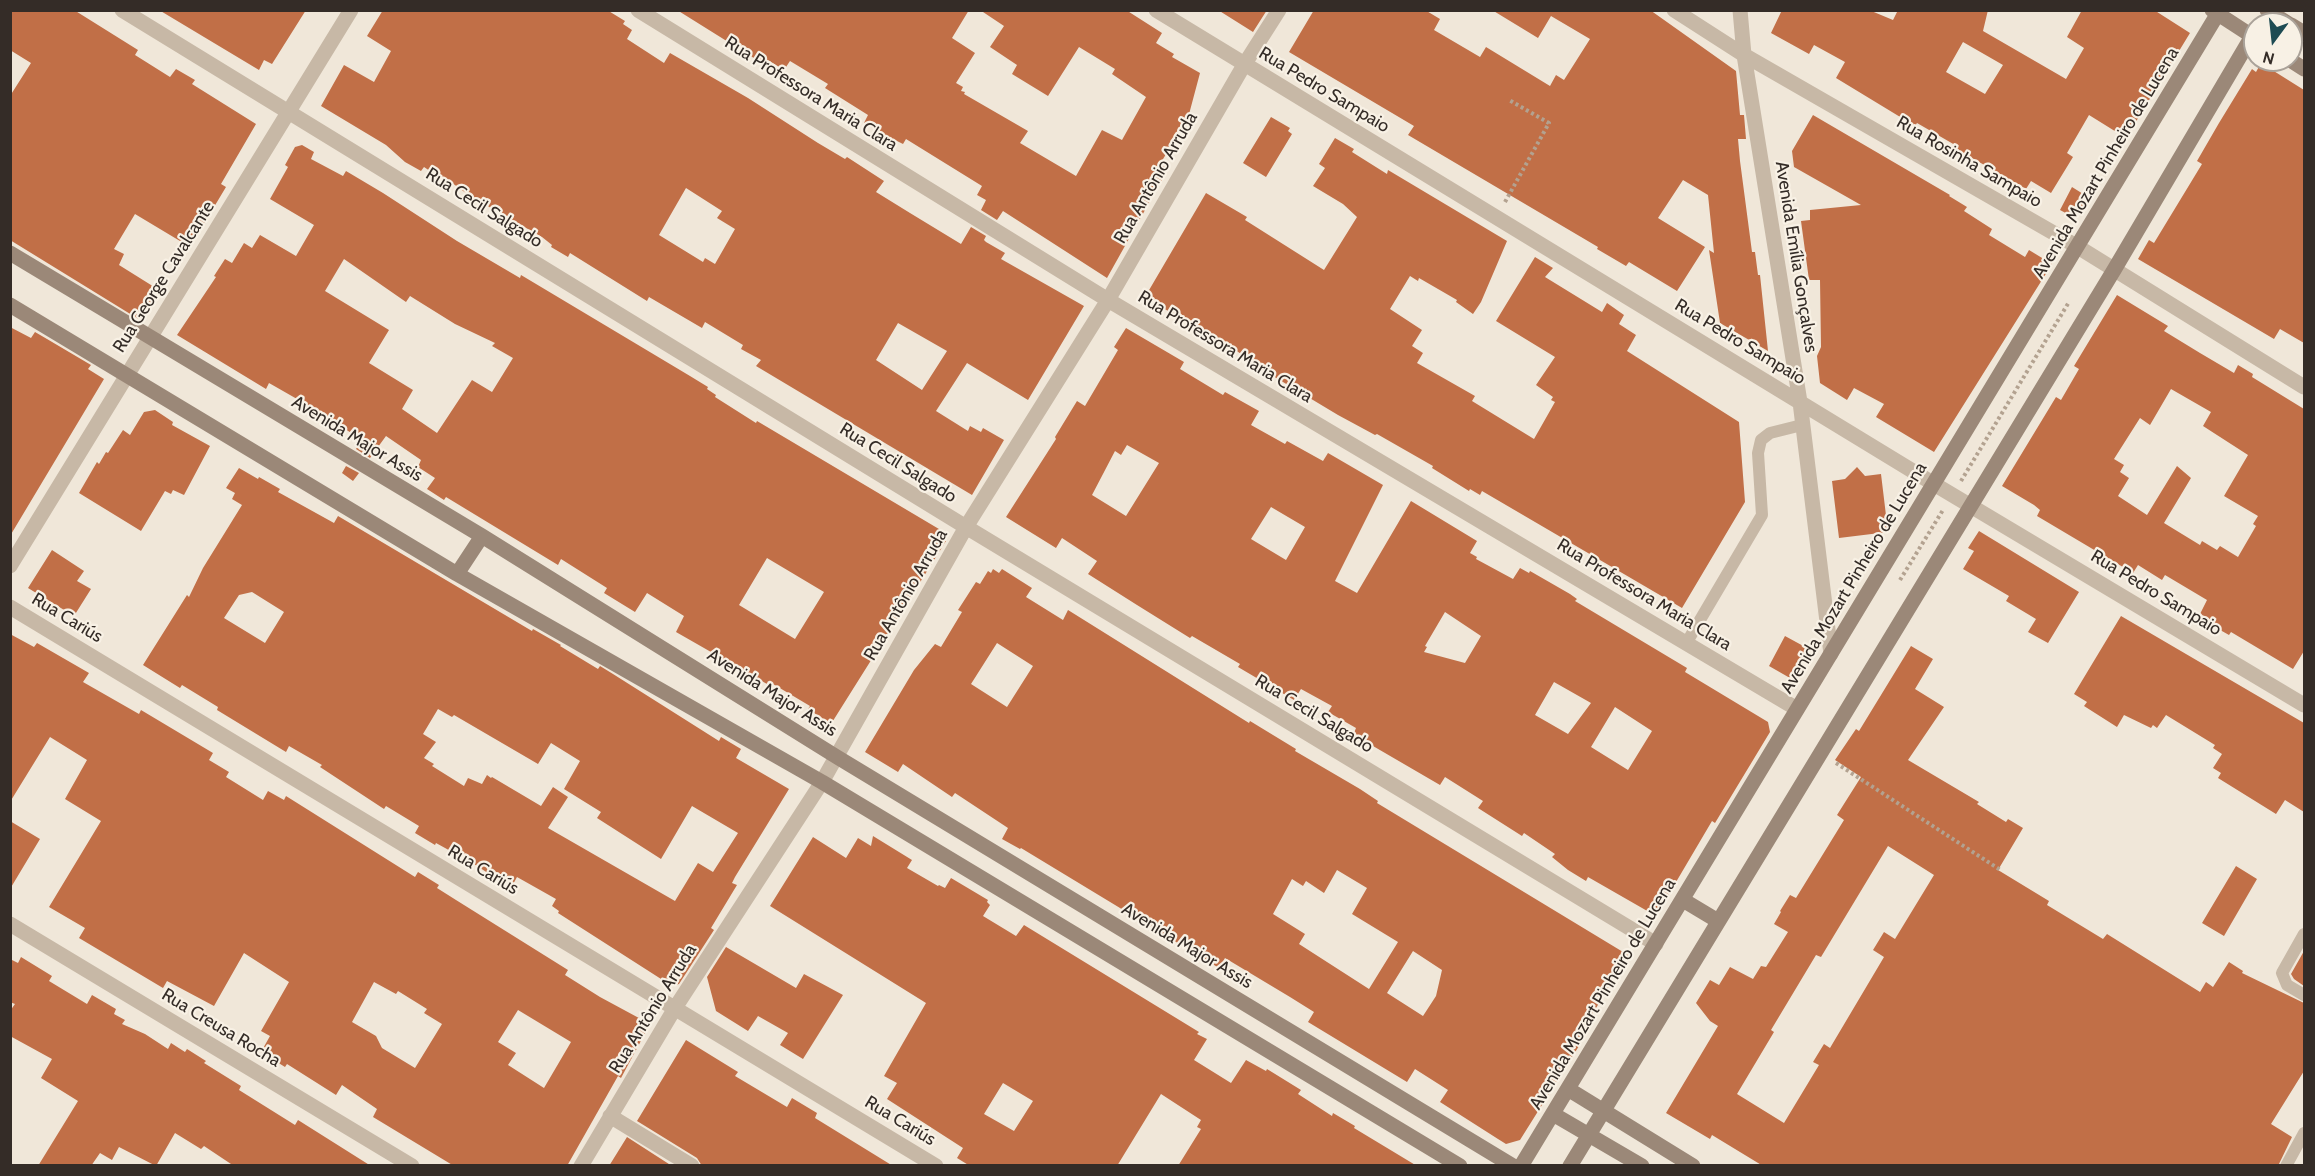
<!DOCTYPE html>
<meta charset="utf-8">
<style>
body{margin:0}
#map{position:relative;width:2315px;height:1176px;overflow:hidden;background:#f0e7d9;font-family:Cabin,sans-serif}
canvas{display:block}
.frame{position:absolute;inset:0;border:12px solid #342c27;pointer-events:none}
.north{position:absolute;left:2243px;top:12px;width:60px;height:60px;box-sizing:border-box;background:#f8f1e5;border:2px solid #aaa299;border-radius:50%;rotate:195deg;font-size:16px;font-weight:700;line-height:24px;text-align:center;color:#342c27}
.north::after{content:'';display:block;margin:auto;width:21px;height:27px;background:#1e4b53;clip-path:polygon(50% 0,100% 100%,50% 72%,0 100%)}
</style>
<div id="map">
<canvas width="2315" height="1176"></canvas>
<div class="frame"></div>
<div class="north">N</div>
</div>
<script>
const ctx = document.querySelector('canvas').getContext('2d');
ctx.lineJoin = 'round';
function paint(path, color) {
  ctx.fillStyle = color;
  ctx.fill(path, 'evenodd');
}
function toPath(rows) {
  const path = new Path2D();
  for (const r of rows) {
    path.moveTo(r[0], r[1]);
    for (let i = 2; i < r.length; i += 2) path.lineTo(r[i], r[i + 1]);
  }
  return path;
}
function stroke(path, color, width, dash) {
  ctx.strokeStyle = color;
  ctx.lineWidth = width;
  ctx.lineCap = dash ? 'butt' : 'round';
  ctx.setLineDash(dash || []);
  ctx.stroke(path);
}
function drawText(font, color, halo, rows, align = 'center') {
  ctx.font = font + ' Cabin,sans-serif';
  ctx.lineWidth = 4.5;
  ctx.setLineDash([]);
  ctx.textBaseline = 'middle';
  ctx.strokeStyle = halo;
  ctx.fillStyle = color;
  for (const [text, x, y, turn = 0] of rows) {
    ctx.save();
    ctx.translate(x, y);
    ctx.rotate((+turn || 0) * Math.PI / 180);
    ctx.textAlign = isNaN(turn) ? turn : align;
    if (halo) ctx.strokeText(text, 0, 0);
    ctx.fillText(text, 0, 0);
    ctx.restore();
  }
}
paint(toPath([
 [10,10,74,10,138,50,135,55,170,77,176,69,195,80,192,84,256,124,221,184,226,187,190,247,135,214,114,249,124,254,119,265,159,290,140,320,10,240,10,96,31,63,10,50],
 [159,10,306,10,272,64,264,60,259,70],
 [383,10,607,10,625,21,623,24,632,30,627,39,664,63,670,53,748,98,818,143,845,159,847,157,884,181,876,192,910,213,961,244,971,227,986,236,984,240,986,242,1005,253,1001,259,1084,306,1028,400,967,363,936,411,968,431,970,426,981,432,983,428,1004,440,972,495,756,366,761,360,741,349,743,345,705,322,702,328,649,297,647,301,570,253,568,257,551,247,552,245,542,237,470,196,444,177,442,179,424,167,421,171,405,162,386,145,321,106,344,65,374,82,391,51,367,36],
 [686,188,722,211,717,218,735,229,715,264,705,258,703,262,659,235],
 [898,323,947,351,922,390,876,360],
 [677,10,969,10,952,38,975,53,956,83,963,87,961,91,965,92,964,94,1028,131,1020,143,1076,176,1102,130,1122,140,1146,97,1112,74,1115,69,1079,47,1048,96,1012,74,1017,65,990,47,1004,26,980,10,1126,10,1162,33,1156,43,1174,54,1172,57,1200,73,1188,118,1160,164,1168,169,1107,278,1003,211,997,220,981,210,986,200,977,195,982,186,906,139,903,144,895,140,894,143,875,132,877,130,864,123,868,115,825,88,828,84,790,61,784,70,768,60,765,65],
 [1218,10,1267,10,1253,32],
 [1314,10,1425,10,1440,19,1434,30,1480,57,1486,47,1550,86,1556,75,1564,80,1590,39,1551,16,1538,38,1492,10,1650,10,1736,71,1740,115,1744,115,1746,139,1738,139,1740,161,1752,252,1755,252,1758,275,1760,275,1768,351,1720,323,1709,250,1714,253,1708,195,1683,180,1658,218,1705,247,1677,291,1629,262,1626,266,1597,249,1598,247,1408,135,1414,126,1289,52],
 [1782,10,1869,10,1893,20,1898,10,1988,10,1983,31,2066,79,2084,48,2067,37,2082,10,2154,10,2190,33,2126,138,2089,115,2067,153,2073,157,2051,193,2031,181,2026,189,1953,147,1955,145,1917,123,1915,126,1836,78,1845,62,1814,45,1809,54,1771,33],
 [1963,42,2003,65,1985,94,1946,72],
 [2261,63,2304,90,2304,343,2280,329,2274,339,2138,259,2149,240,2154,243,2202,164,2197,161,2219,123,2252,69,2256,72],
 [1813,115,1950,195,1949,196,1967,207,1964,211,1992,229,1989,235,2025,257,2029,250,2052,264,1934,452,1876,417,1884,404,1854,388,1847,400,1820,383,1817,356,1821,347,1820,280,1809,280,1801,221,1810,220,1810,210,1861,205,1794,167,1792,151],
 [1271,117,1290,128,1288,131,1292,134,1266,177,1243,163],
 [1335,138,1354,149,1352,152,1387,174,1388,170,1507,241,1481,302,1473,314,1456,302,1457,300,1419,278,1418,281,1410,276,1390,309,1422,330,1412,346,1423,353,1417,363,1475,396,1472,401,1534,439,1555,402,1551,400,1553,397,1536,385,1555,357,1496,321,1535,257,1553,268,1545,277,1602,312,1607,303,1624,315,1619,324,1636,335,1627,351,1739,422,1745,502,1682,608,1482,491,1480,495,1470,489,1469,491,1432,468,1433,466,1377,434,1375,435,1338,415,1248,361,1249,359,1215,337,1214,339,1145,297,1206,193,1247,217,1245,220,1324,270,1357,217,1343,204,1313,186,1325,168,1319,164],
 [302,145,314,152,311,159,343,176,346,171,383,193,457,241,520,278,521,275,690,376,708,387,707,389,716,395,715,397,756,423,757,421,944,532,940,538,946,541,831,724,808,709,810,706,768,681,767,684,676,632,684,616,647,593,635,612,604,593,607,588,561,559,558,565,446,497,444,500,427,489,435,478,418,467,421,460,386,436,370,458,356,449,362,440,322,414,318,420,300,410,304,403,269,383,266,389,177,335,216,277,214,276,225,259,232,263,244,243,252,248,260,235,296,256,314,225,270,199,288,167,285,165,295,147],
 [344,259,406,302,410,296,455,324,495,343,492,346,513,358,492,392,472,380,437,433,402,409,413,390,369,363,389,330,325,291],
 [767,558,824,592,795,639,739,605],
 [2072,187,2088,197,2075,218,2060,210],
 [2117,295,2168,326,2164,331,2200,353,2234,373,2238,365,2253,374,2252,377,2304,409,2304,651,2293,669,2231,632,2229,635,2213,626,2215,622,2200,614,2207,600,2165,575,2162,580,2138,565,2133,573,2037,516,2040,510,2034,505,2002,486,2056,397,2061,400,2079,369,2074,366],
 [2171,389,2211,412,2203,426,2248,455,2224,496,2258,516,2253,524,2256,526,2238,557,2220,546,2217,550,2202,541,2200,545,2164,523,2191,478,2177,466,2147,515,2118,496,2129,478,2120,472,2124,465,2114,459,2140,418,2150,425],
 [10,327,31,338,35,332,47,339,91,365,88,369,104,379,10,536],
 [1126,328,1184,362,1180,369,1223,395,1225,392,1259,411,1251,425,1285,444,1287,441,1323,461,1328,453,1383,485,1335,581,1357,593,1411,501,1477,541,1470,553,1477,557,1476,559,1513,579,1520,568,1529,573,1530,571,1570,594,1577,599,1575,601,1687,668,1685,672,1768,722,1770,732,1715,823,1712,821,1656,916,1588,877,1586,881,1568,870,1552,857,1555,854,1524,833,1522,836,1478,808,1483,801,1445,777,1440,785,1373,746,1354,733,1356,728,1328,712,1332,706,1301,689,1294,700,1238,667,1240,664,1192,636,1190,638,1137,605,1088,574,1097,561,1062,538,1056,548,1006,517,1056,439,1055,437,1077,401,1085,406,1118,350,1114,347],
 [1127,445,1159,463,1126,516,1092,495,1115,451,1121,455],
 [1271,507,1305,527,1286,560,1251,539],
 [1445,612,1481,636,1465,663,1424,652,1427,647,1425,646],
 [1554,682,1591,703,1568,734,1535,715],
 [1615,707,1652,731,1628,770,1591,747],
 [155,410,173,422,172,425,210,446,184,495,173,490,171,494,165,491,141,531,79,493,97,462,99,464,106,452,108,453,123,430,130,435,144,412],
 [346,466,359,473,353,481,342,473],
 [1857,467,1865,476,1881,474,1888,532,1839,538,1832,481,1845,479],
 [239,468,258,479,259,477,280,489,278,492,334,523,338,516,532,631,533,629,561,645,560,646,598,669,600,666,613,674,719,741,721,737,741,749,736,758,789,789,735,877,732,883,737,885,711,928,714,930,679,984,672,986,558,913,559,911,552,906,556,899,517,877,511,888,474,864,436,843,435,845,415,833,419,826,386,806,384,809,320,767,322,765,289,746,286,752,217,710,218,707,182,685,180,688,143,665,187,595,189,597,203,568,242,505,232,499,235,493,226,488],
 [252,592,284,612,265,643,224,618,239,595],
 [438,709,452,717,454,715,538,764,551,743,580,761,564,789,601,812,597,818,661,859,692,806,738,833,713,872,698,863,675,901,548,828,568,797,553,787,541,806,492,777,491,778,487,775,482,784,468,778,464,786,432,766,434,764,424,758,436,742,423,734],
 [1979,531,2079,592,2048,643,2028,632,2036,619,2006,601,2009,596,1963,569,1974,551,1968,548],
 [52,550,84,571,77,581,91,589,74,616,28,588],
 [993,569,999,573,1002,569,1032,588,1026,597,1063,620,1068,610,1249,723,1250,721,1296,749,1295,751,1360,789,1378,801,1377,803,1628,955,1584,1028,1589,1030,1520,1140,1506,1144,1498,1139,1440,1102,1448,1090,1415,1069,1407,1082,1308,1022,1314,1012,1290,997,1225,958,1219,968,1021,848,1020,849,1002,839,1008,828,955,793,952,797,903,764,898,772,865,752,914,670,935,644,941,647,962,612,958,610,976,582,980,584,988,571,991,573],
 [997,643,1033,666,1007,707,971,684],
 [1337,870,1367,888,1352,914,1398,942,1369,989,1299,944,1305,934,1273,914,1292,879,1303,886,1306,881,1324,893],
 [1413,951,1442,970,1436,996,1423,1016,1387,993],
 [2121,616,2304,723,2304,812,2285,800,2276,814,2218,778,2221,773,2213,768,2222,754,2213,748,2215,745,2166,715,2157,728,2153,725,2151,728,2124,715,2117,727,2084,706,2087,702,2074,694],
 [10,634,34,647,37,643,89,673,83,682,139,714,141,710,213,753,209,760,229,772,226,777,263,800,268,791,284,800,286,796,415,877,418,872,439,885,437,888,456,900,568,970,565,975,600,997,650,1024,621,1078,618,1076,567,1166,454,1166,373,1117,377,1109,342,1085,336,1095,287,1064,285,1067,261,1052,270,1036,261,1031,289,982,244,953,214,1006,167,981,163,988,79,938,85,928,49,907,101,821,65,799,87,760,50,737,10,802],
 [374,982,396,994,398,991,427,1009,424,1013,442,1024,415,1068,382,1048,376,1036,352,1022],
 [518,1010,571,1042,544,1088,508,1065,516,1053,498,1042],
 [1785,636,1807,648,1790,678,1769,666],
 [1911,646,1933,659,1915,689,1944,707,1908,760,1979,802,1977,804,2006,822,2008,819,2023,828,1998,870,2049,901,2047,905,2103,939,2107,934,2200,992,2206,982,2213,987,2229,962,2243,971,2242,973,2304,1003,2304,1071,2271,1124,2292,1137,2278,1166,1763,1166,1712,1135,1710,1139,1666,1113,1718,1026,1710,1021,1696,1003,1710,980,1719,985,1730,967,1753,979,1761,966,1766,967,1788,932,1774,924,1781,912,1780,911,1790,895,1796,898,1844,820,1837,815,1861,777,1835,760,1856,729,1859,731],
 [1888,846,1934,875,1895,939,1884,932,1873,950,1884,957,1830,1048,1824,1044,1813,1062,1819,1065,1784,1123,1737,1094,1774,1032,1771,1030,1816,955,1821,957],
 [10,821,40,839,10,889],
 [873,836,912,860,907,868,938,886,939,885,945,888,951,878,988,900,987,902,990,905,983,916,1016,936,1024,925,1199,1032,1197,1034,1207,1039,1194,1060,1231,1083,1246,1060,1266,1071,1267,1069,1301,1090,1298,1094,1332,1116,1333,1113,1355,1126,1354,1128,1417,1166,1178,1166,1201,1129,1197,1127,1201,1120,1161,1094,1117,1166,970,1166,957,1158,963,1148,887,1099,897,1083,884,1076,926,1003,770,906,813,837,846,858,858,838,871,846],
 [1003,1083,1033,1101,1014,1131,984,1114],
 [2236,866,2257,879,2224,936,2202,923],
 [726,947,796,988,804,974,843,995,803,1059,780,1045,788,1033,758,1016,748,1031,716,1011,707,977],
 [2304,951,2304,986,2294,979,2291,974],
 [21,957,52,976,49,981,87,1004,92,995,116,1009,114,1014,125,1020,122,1024,145,1034,168,1049,171,1043,185,1052,187,1049,206,1061,204,1063,241,1086,239,1090,295,1125,298,1120,371,1166,234,1166,204,1146,201,1149,175,1133,156,1166,119,1147,112,1160,100,1153,91,1166,38,1166,78,1101,41,1078,52,1059,10,1036,10,1011,15,1004,10,1002,10,959,18,963],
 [686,1040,738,1072,735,1076,787,1107,792,1098,817,1113,815,1118,893,1166,702,1166,697,1158,637,1121],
 [627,1137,672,1166,609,1166]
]), '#c16f47');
stroke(toPath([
 [1505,202,1549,123,1509,100],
 [1961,481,2069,302],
 [1900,580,1943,510],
 [1836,763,2002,871]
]), '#b3a290', 4, [3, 3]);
stroke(toPath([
 [1687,642,1762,515,1758,453,1761,440,1770,433,1802,425],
 [2304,934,2282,973,2287,985,2304,995],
 [2286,1166,2304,1133]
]), '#c7b8a6', 12);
stroke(toPath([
 [122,10,966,527,1656,944],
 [638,10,1108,300,1797,709],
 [1156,10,1934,484,2304,705],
 [1674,10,1744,55,2078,247,2304,387],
 [1740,10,1744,55,1800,402,1831,654],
 [10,566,351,10],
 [10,607,936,1166],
 [10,924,412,1166],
 [610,1116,692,1166],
 [581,1166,675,1008,822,782,966,527,1108,300,1244,65,1279,10]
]), '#c7b8a6', 15);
stroke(toPath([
 [2212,10,2255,38],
 [2267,10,2289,24],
 [2291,25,2304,33],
 [2290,60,2304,69],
 [10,253,482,536,837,757,1513,1166],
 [10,305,457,574,822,782,1460,1166],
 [457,574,482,536],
 [1683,900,1718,921],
 [1568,1089,1693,1166],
 [1553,1114,1642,1166],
 [1521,1166,2220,10],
 [1570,1166,2114,270,2255,31]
]), '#9b8878', 15);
drawText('18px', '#342c27', '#f8f1e5', [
 ["Rua Pedro Sampaio",1324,90,31],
 ["Rua Professora Maria Clara",811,94,32],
 ["Rua Rosinha Sampaio",1969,162,30],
 ["Avenida Mozart Pinheiro de Lucena",2106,163,-59],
 ["Rua Antônio Arruda",1156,178,-60],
 ["Rua Cecil Salgado",484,208,32],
 ["Avenida Emília Gonçalves",1796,257,81],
 ["Rua George Cavalcante",164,277,-58],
 ["Rua Pedro Sampaio",1740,342,31],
 ["Rua Professora Maria Clara",1225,347,31],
 ["Avenida Major Assis",357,439,31],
 ["Rua Cecil Salgado",898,463,32],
 ["Avenida Mozart Pinheiro de Lucena",1854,578,-59],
 ["Rua Pedro Sampaio",2156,593,31],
 ["Rua Antônio Arruda",906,595,-60],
 ["Rua Professora Maria Clara",1644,595,31],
 ["Rua Cariús",67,618,31],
 ["Avenida Major Assis",772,693,32],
 ["Rua Cecil Salgado",1314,714,31],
 ["Rua Cariús",483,870,31],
 ["Avenida Major Assis",1187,946,31],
 ["Avenida Mozart Pinheiro de Lucena",1603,994,-59],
 ["Rua Antônio Arruda",653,1009,-58],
 ["Rua Creusa Rocha",221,1028,31],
 ["Rua Cariús",900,1121,31]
]);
</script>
